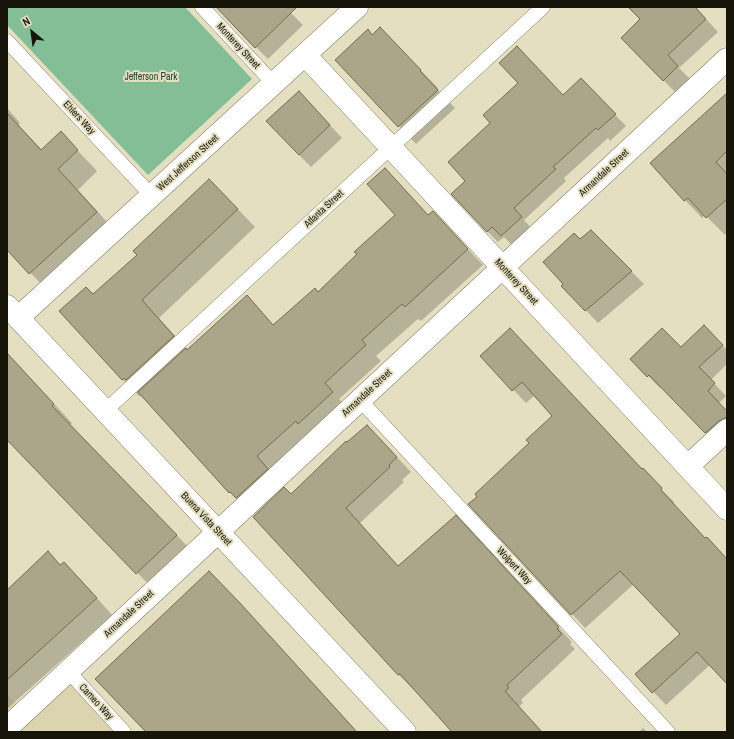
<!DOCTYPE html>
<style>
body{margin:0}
#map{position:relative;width:734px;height:739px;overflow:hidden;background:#e4dfc1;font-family:"Archivo Narrow",sans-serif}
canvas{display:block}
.frame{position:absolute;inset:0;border:8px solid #17150a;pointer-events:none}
.north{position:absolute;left:12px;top:12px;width:40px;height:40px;-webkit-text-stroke:3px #e4dfc1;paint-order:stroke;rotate:331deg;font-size:11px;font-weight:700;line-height:16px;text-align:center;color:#17150a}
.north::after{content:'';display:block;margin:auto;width:14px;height:18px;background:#17150a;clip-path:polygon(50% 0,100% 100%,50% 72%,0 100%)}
</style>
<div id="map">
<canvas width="734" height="739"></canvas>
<div class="frame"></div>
<div class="north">N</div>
</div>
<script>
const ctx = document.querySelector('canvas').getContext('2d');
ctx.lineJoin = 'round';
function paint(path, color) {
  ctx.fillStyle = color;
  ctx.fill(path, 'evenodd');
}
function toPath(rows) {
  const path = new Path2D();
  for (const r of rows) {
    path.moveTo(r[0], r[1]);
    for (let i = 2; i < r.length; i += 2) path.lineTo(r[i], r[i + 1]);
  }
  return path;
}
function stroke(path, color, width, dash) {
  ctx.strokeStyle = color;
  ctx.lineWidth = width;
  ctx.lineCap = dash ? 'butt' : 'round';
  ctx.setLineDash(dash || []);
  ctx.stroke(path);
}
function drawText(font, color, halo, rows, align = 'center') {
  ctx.font = font + ' "Archivo Narrow",sans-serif';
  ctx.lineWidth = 4;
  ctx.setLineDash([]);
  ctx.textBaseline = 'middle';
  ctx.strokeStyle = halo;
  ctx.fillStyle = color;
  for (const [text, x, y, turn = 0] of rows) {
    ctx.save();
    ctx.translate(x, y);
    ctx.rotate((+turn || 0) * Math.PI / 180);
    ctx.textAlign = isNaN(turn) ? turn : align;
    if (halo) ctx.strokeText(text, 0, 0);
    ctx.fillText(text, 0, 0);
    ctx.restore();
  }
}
paint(toPath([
 [68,671,124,732,7,732,7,694,24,712]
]), '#dbd4ae');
paint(toPath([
 [7,7,185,7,252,79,148,175,7,25]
]), '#83be96');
paint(toPath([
 [226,7,285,7,303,25,268,59,256,47],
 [645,7,695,7,718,32,679,68,690,79,676,93,622,38,641,19],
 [380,28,438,88,437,89,455,108,416,144,336,60,373,36],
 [592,91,626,126,610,141,608,138,564,178,566,181,524,220,532,229,513,246,504,237,498,242,487,231,564,96],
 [727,94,727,233,725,235,705,215,702,218,685,200],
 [311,105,342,138,311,167,299,155],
 [7,108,20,123,18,125,42,150,61,133,97,171,78,190,117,233,51,294,16,258,7,235],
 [385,169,429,216,448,228,483,265,421,321,418,319,376,356,381,361,339,399,348,408,245,508,141,395,140,397,122,379,93,295,227,198,255,227,159,318,188,350,247,297,274,326,318,293,358,254,396,215],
 [591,231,644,284,598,323,563,286,580,240],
 [704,327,727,350,727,364,711,380,726,396,719,403,727,412,727,436,718,445,662,386,660,388,631,359,681,348],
 [510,330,642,470,674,502,673,504,727,561,727,682,711,664,666,705,636,674,681,634,634,584,585,628,470,504,530,443,554,416,535,395,526,403,481,356],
 [17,364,72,423,70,425,195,554,156,592,7,439,7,371],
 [381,440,411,472,402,480,404,482,360,523,399,567,470,531,572,642,570,644,575,649,521,700,523,703,518,707,542,732,454,732,414,688,413,689,399,675,291,495],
 [48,553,61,566,80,579,112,615,7,709,7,591],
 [643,728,647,732,639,732]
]), '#0003');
const building = toPath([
 [216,7,297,7,255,48,216,7],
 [628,7,695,7,706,19,668,55,678,66,663,81,621,38,640,19,628,7],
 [380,27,421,70,420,71,438,90,398,127,335,60,368,29,372,35,380,27],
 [517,46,563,95,581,78,616,114,598,130,596,128,553,167,556,169,514,208,522,217,501,236,492,227,487,232,451,194,465,181,448,162,490,123,483,115,518,83,499,63,517,46],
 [299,91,330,125,299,155,266,121,299,91],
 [727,93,727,151,716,162,727,174,727,199,706,218,688,198,684,201,650,163,727,93],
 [7,113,41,150,61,131,78,150,58,169,97,212,29,274,7,250,7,113],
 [385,168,428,215,433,211,468,249,405,307,402,304,362,340,366,345,325,383,333,392,298,424,296,421,257,456,268,469,236,498,230,492,229,493,138,392,186,348,187,350,247,295,273,325,315,288,318,292,357,254,354,252,395,215,367,184,385,168],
 [209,179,238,209,142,300,174,336,126,380,124,378,122,380,59,311,86,287,93,294,137,255,133,251,209,179],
 [591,230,632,271,585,311,561,286,563,284,543,262,574,233,580,239,591,230],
 [704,325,723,345,699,367,715,383,708,391,727,411,727,417,719,421,705,433,649,375,647,377,630,359,662,328,681,347,704,325],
 [510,328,642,469,643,468,662,488,661,490,705,538,707,537,727,559,727,684,697,652,652,693,635,674,680,634,620,571,571,615,468,504,477,497,475,494,529,443,526,440,552,416,522,382,512,391,480,356,510,328],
 [7,353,54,404,52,406,177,535,136,574,7,440,7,353],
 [367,425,397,457,389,465,390,467,346,508,398,566,456,515,559,627,557,629,562,634,507,685,509,688,505,691,542,732,452,732,400,674,398,675,253,517,284,487,291,494,346,441,347,442,367,425],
 [48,551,60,565,64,562,97,598,7,680,7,590,48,551],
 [209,571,240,603,357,732,146,732,95,679,209,571]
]);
paint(building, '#aba689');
stroke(building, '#716c51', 1);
const lane = toPath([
 [202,7,274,84],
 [7,41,152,196],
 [360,400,668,732],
 [105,411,543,7],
 [68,671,124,732]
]);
const street = toPath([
 [305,55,727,509],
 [7,306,405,732],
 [18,318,357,7],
 [688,466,727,430],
 [7,728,727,59]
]);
stroke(lane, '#827d61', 15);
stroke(street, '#827d61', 23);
stroke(lane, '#fff', 14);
stroke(street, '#fff', 22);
drawText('10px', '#17150a', '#e4dfc1', [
 ["Monterey Street",238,46,47],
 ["Ehlers Way",79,118,47],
 ["West Jefferson Street",188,163,-42],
 ["Armandale Street",604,173,-43],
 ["Atlanta Street",324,209,-43],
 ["Monterey Street",516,282,47],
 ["Armandale Street",367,393,-43],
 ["Buena Vista Street",206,519,47],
 ["Wolpert Way",514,566,47],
 ["Armandale Street",129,614,-43],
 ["Cameo Way",96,702,47]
]);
drawText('10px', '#1a3f28', '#e4dfc1', [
 ["Jefferson Park",151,77]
]);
</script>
